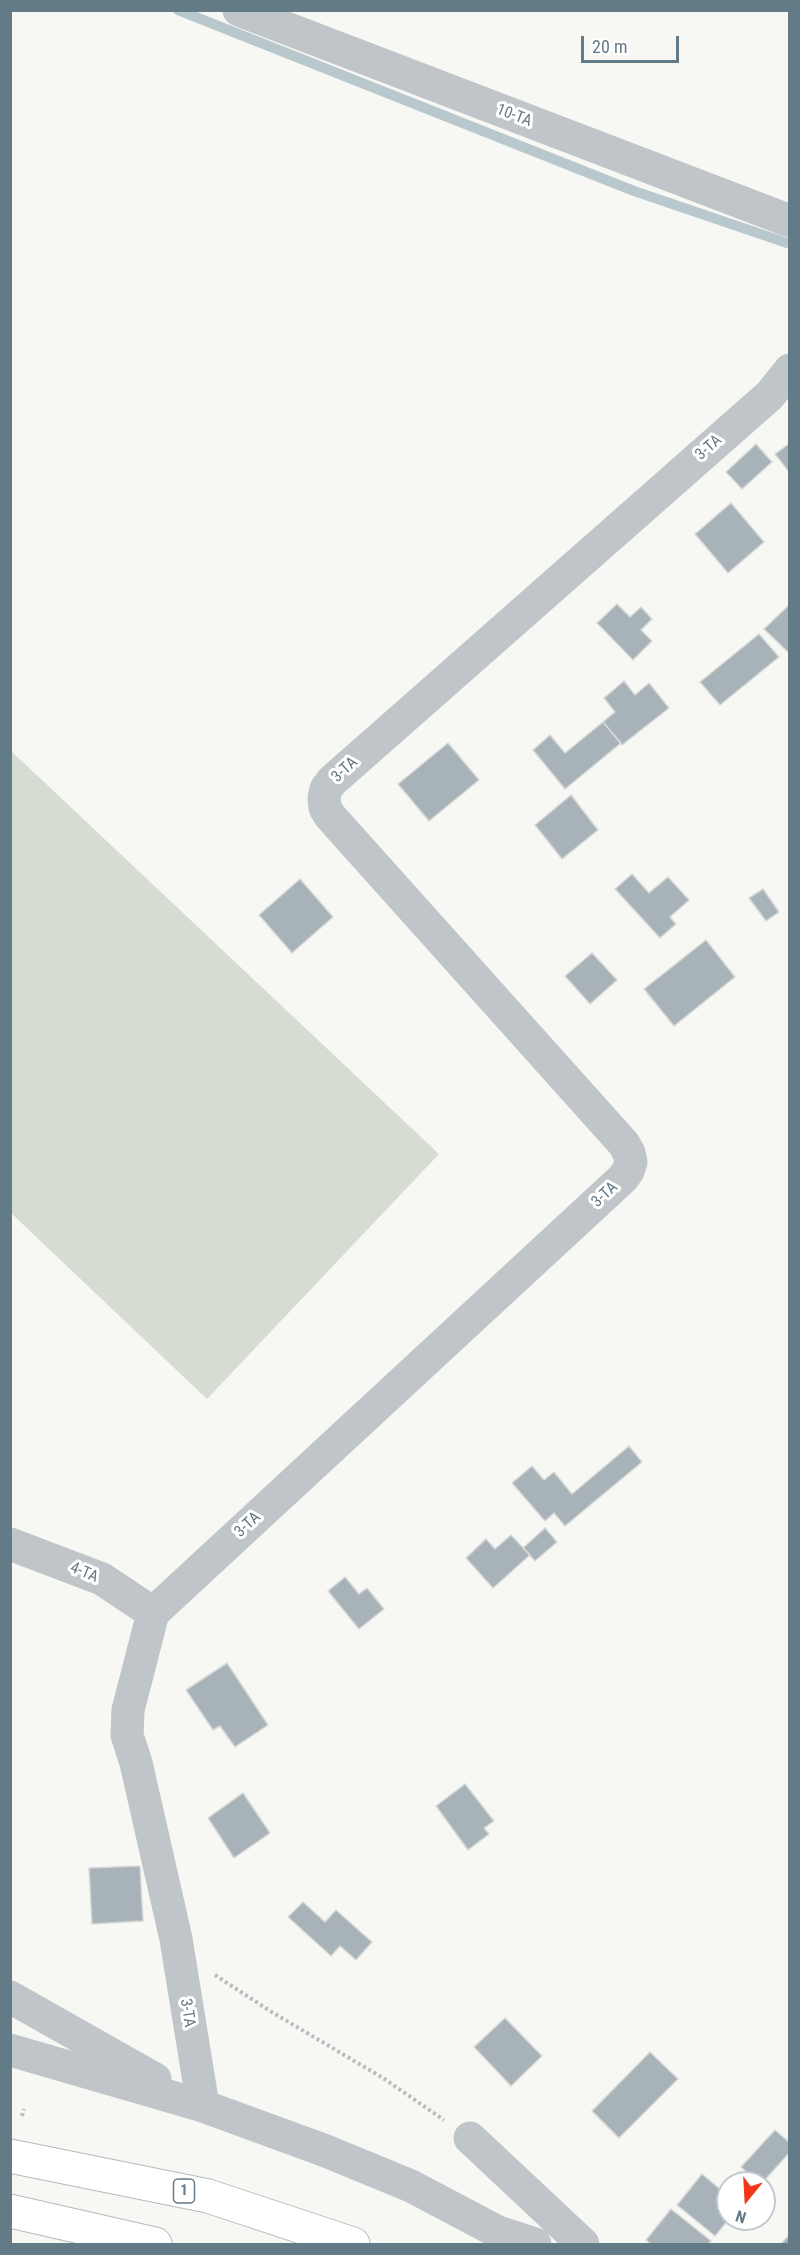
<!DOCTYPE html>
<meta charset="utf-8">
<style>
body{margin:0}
#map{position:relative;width:800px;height:2255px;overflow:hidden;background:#f7f7f3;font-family:"Roboto Condensed",sans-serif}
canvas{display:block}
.frame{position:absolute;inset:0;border:12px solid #637a87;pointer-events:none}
.north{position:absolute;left:716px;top:2171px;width:60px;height:60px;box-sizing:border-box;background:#fff;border:2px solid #c1cacf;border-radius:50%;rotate:198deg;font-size:16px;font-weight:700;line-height:24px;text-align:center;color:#637a87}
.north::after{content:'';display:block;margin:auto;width:21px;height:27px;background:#f23617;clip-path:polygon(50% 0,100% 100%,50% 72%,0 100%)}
.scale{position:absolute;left:581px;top:36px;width:98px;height:27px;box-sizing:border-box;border:3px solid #637a87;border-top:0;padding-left:8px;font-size:18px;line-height:21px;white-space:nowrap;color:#637a87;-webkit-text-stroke:4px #fff;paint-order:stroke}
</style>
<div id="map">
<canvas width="800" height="2255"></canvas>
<div class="frame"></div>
<div class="north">N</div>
<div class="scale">20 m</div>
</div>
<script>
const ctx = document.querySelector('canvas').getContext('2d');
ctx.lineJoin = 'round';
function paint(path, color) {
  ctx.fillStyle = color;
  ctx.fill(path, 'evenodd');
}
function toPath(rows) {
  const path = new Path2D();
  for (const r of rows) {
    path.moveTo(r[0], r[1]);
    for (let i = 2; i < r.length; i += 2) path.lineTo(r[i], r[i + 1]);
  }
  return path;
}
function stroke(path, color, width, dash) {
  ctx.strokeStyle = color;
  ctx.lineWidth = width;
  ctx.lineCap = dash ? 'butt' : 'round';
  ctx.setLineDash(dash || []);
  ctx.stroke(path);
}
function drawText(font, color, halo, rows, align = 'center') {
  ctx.font = font + ' "Roboto Condensed",sans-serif';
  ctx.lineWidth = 6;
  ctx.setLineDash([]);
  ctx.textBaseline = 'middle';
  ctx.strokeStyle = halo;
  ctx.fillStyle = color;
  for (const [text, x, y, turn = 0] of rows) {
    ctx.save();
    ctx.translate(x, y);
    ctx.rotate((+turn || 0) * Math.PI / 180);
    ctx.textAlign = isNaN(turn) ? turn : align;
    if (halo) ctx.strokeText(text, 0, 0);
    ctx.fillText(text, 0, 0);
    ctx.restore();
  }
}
paint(toPath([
 [10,750,439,1154,207,1399,11,1213]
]), '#d7dcd2');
stroke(toPath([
 [178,10,634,191,790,244]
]), '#b9c8cc', 10);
const building = toPath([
 [790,443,790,473,775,454,790,443],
 [756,444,772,462,742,489,726,472,756,444],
 [731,503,764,542,728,573,695,534,731,503],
 [617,604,630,617,641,607,652,619,641,630,652,641,633,660,597,623,617,604],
 [790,604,790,654,764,629,790,604],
 [759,634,779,657,720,705,700,682,759,634],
 [624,681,635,695,649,683,669,708,622,745,603,722,615,712,604,698,624,681],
 [603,722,621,743,565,789,533,750,550,735,565,753,603,722],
 [448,743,479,780,429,821,398,784,448,743],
 [571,795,598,830,562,859,535,825,571,795],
 [632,874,649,893,668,877,689,900,670,917,676,924,660,938,615,889,632,874],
 [300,879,333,917,292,953,259,915,300,879],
 [763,889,779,912,766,921,749,898,763,889],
 [706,940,735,977,674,1026,644,989,706,940],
 [592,953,617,980,590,1004,565,976,592,953],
 [629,1446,642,1462,565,1526,554,1513,545,1521,512,1483,532,1466,544,1480,554,1472,572,1494,629,1446],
 [545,1528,557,1542,535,1561,523,1548,545,1528],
 [511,1535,530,1555,493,1588,466,1558,486,1539,495,1549,511,1535],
 [345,1577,359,1594,367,1588,384,1609,359,1629,328,1591,345,1577],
 [227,1663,268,1725,235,1747,220,1726,213,1730,186,1690,227,1663],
 [465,1784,494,1821,484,1828,489,1834,468,1850,436,1806,465,1784],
 [243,1793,270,1833,234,1858,208,1818,243,1793],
 [140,1866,143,1921,92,1924,89,1868,140,1866],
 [303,1902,325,1922,336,1910,372,1942,356,1960,340,1946,331,1956,288,1917,303,1902],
 [505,2018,542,2056,511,2086,474,2047,505,2018],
 [650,2052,678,2079,619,2138,592,2111,650,2052],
 [775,2130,790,2143,790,2152,762,2183,759,2183,741,2167,775,2130],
 [702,2174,728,2196,729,2219,715,2236,677,2205,702,2174],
 [671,2209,711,2241,708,2244,651,2244,646,2240,671,2209],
 [790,2234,790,2244,781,2244,790,2234]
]);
paint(building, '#a7b3b8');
stroke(building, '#d8d8d6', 1.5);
const major = toPath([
 [10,2156,208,2196,353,2244],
 [10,2211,155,2244]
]);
stroke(major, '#b4babe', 35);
stroke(toPath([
 [215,1975,270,2011,383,2078,444,2120],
 [10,2106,11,2106],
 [22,2116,24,2109]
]), '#b9bdc0', 4, [3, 3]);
stroke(toPath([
 [239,10,790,221],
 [10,1544,102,1579,153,1613],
 [10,1997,155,2079],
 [10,2050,203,2106,326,2151,411,2186,498,2232,535,2244],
 [203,2106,176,1939,136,1763,127,1735,128,1710,153,1613,623,1178,628,1171,631,1162,629,1153,624,1144,330,816,325,808,324,798,326,789,332,781,770,395,790,370],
 [470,2138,583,2244]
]), '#bfc5c8', 33);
stroke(major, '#fff', 33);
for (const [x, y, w] of [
 [184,2191,21]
]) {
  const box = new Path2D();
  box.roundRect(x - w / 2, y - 12, w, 24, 4.5);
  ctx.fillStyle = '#fff';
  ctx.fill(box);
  stroke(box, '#637a87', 1.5);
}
drawText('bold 15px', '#637a87', null, [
 ["1",184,2191]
]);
drawText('16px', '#637a87', '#fff', [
 ["10-ТА",514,116,21],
 ["3-ТА",709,448,-41],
 ["3-ТА",345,770,-43],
 ["3-ТА",605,1195,-43],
 ["3-ТА",248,1525,-43],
 ["4-ТА",84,1573,22],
 ["3-ТА",187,2013,81]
]);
</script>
